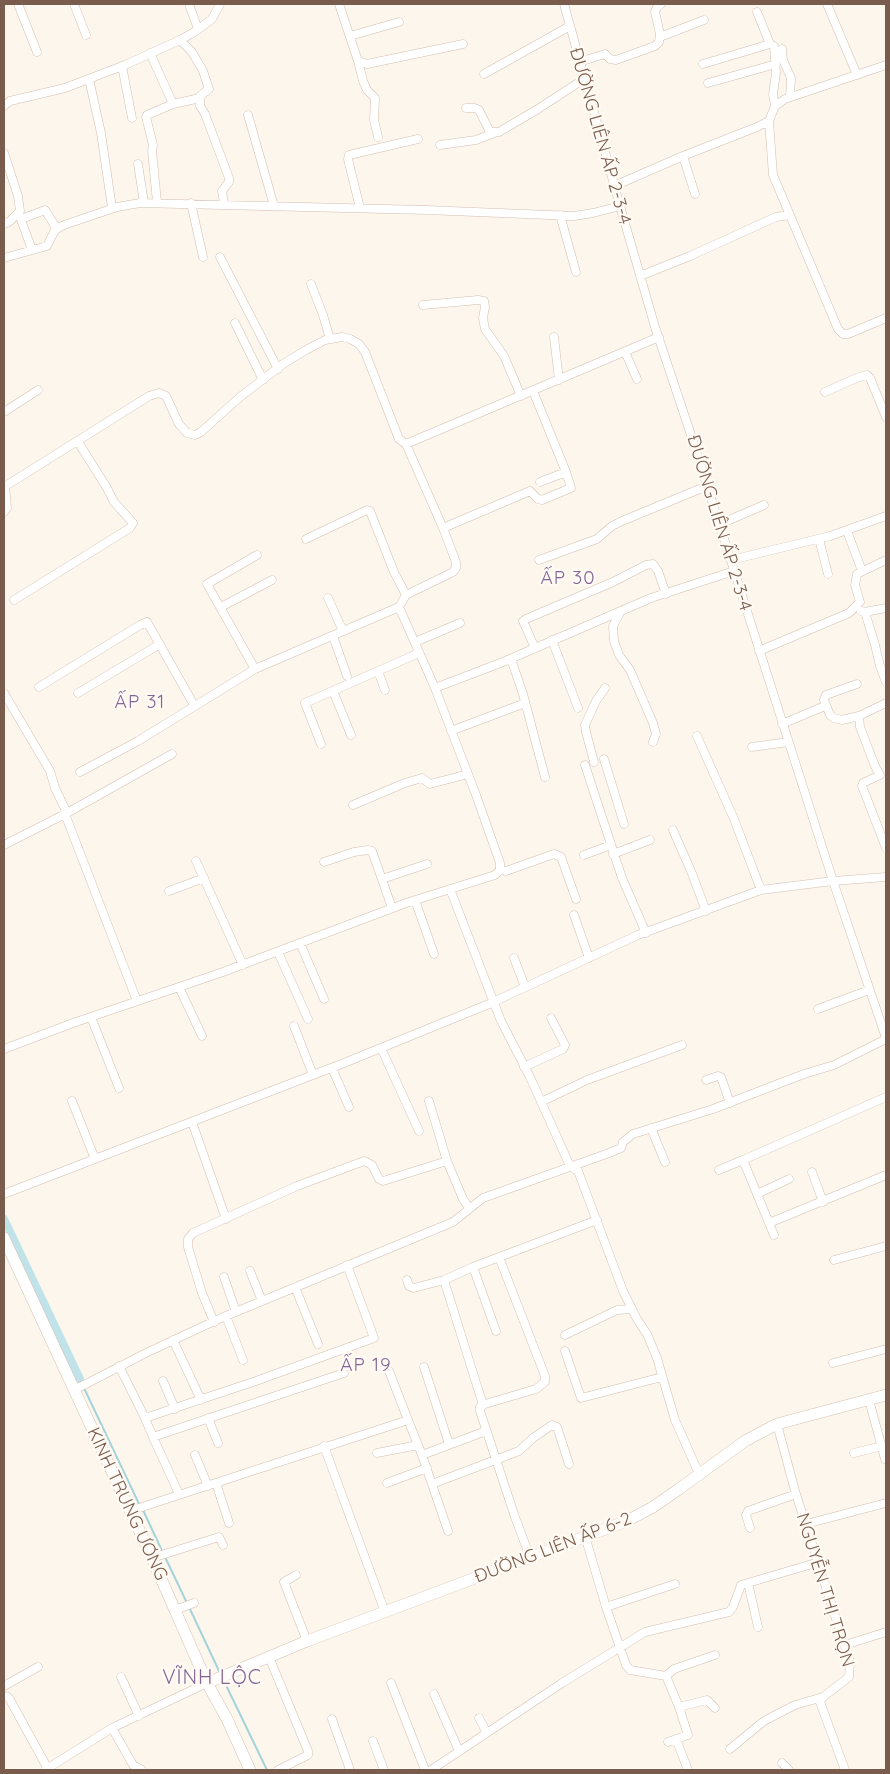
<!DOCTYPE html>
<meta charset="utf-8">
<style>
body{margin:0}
#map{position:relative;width:890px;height:1774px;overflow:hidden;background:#fdf6ec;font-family:Quicksand,sans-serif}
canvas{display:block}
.frame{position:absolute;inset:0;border:5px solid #7a5c4d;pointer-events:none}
</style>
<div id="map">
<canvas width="890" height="1774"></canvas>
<div class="frame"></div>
</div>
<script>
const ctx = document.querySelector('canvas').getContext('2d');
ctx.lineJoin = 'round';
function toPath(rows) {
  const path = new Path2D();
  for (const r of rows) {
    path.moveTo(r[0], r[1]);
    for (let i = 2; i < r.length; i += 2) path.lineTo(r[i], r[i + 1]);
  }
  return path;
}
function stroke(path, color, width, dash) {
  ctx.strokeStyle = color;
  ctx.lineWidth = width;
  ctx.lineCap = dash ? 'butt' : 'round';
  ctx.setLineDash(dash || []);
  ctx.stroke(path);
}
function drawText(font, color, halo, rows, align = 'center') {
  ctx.font = font + ' Quicksand,sans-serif';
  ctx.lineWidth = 5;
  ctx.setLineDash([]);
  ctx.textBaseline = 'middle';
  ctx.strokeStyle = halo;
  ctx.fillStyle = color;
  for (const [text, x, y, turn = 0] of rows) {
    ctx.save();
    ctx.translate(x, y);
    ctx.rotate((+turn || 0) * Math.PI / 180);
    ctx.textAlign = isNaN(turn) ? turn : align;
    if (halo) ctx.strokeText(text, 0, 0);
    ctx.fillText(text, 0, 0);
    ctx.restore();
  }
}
stroke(toPath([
 [84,1388,140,1506],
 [143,1510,163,1553],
 [165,1557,187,1603],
 [189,1607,220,1673],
 [224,1681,267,1770]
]), '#a5d3da', 2);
stroke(toPath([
 [4,1219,80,1379]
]), '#bfe3e8', 8);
const street = toPath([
 [18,4,37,52],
 [74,4,86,35],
 [339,4,358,61,367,64,463,44],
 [564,4,620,206,655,327,690,432,833,881,886,1038],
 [827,4,857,75],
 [190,7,198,29],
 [757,12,770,44,774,46,776,73,773,94,775,106],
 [350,36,399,22],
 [660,37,704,20],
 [180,40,192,52,203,71,209,89,200,96,200,106,205,114,229,178,229,182,222,191,224,204],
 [782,49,783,60,791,78,790,97],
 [150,53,173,104,147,115,146,117,153,145,152,151,157,202],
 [358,61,363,81,367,90,375,98,374,120,378,137],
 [579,62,605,54,610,59,616,60,655,46,659,42,660,34,655,12,657,7,661,4],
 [703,64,770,44],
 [122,66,132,118],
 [484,74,570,26],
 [89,79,101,133,112,208],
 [708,83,776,64],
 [173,104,200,98],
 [4,106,10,101,65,88,125,65,180,40,196,31,212,19,220,4],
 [466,108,475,108,479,110,490,132,499,132,538,109,584,79],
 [248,115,274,206],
 [769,121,773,175,838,329,843,334,848,334,886,318],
 [440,145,476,140,494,133],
 [4,153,18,196,20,211,9,222,4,224],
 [683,156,695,194],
 [138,164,144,203],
 [614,186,683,156,757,127,769,121,775,106,785,99,886,65],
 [191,203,203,257],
 [360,208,348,159,349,155,418,139],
 [19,214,32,250],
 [560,215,576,272],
 [21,219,45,210,57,229],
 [220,257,278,369],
 [4,258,47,246,55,230,64,225,117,207,140,203,426,210,574,216,593,213,620,206],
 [640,276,690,256,776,217,789,215],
 [311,284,323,315,330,339],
 [423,305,478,300,484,301,485,307,483,318,485,329,504,356,521,396],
 [235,323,263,380],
 [554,337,559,380],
 [625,352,637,379],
 [825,392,859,377,867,375,870,378,886,417],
 [4,412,38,390],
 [406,444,659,337],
 [540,482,566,472],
 [4,487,149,396,159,393,166,396,179,424,187,433,195,435,201,432,240,397,283,364,306,350,325,340,342,337,350,339,359,344,365,352,399,439,406,444,443,528,530,491,538,499,542,500,571,488,566,472,533,391],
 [4,512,7,508,5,486],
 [720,524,764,505],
 [847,531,862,571],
 [306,539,367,510,370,511,394,572,406,595],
 [819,539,828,574],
 [539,560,597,539,612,526,622,521,707,486],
 [731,560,830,536,886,516],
 [328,598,343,631],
 [14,600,130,528,133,523,114,502,107,488,78,442],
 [221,607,272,580],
 [399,607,406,595,453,572,456,568,456,562,443,528],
 [621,611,613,626,614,641,619,655,630,670,653,723,656,734,653,742],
 [861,611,865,612,886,608],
 [865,612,875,645,880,666,886,682],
 [333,636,347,676],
 [552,640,578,708],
 [415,642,460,623],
 [535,648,523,621,526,619,613,582,646,565,653,564,658,571,666,594],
 [759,651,849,613,860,602,855,585,857,574,886,560],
 [511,659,523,694,545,777],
 [255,669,207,584,257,555],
 [857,684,826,695,824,700,830,715,834,718,842,720,859,716],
 [39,687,140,625,147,622,194,705],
 [435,688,503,662,651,598,734,571],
 [385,690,378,671,419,653],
 [333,691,351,735],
 [4,693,50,771,55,788,67,813],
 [78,693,160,644],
 [886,703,859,716,860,727,875,766,880,775,863,783,862,786,886,848],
 [782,724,825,706],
 [451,731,525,703],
 [697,736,734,819,761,890],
 [321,744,305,703,378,671],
 [752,747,788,742],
 [604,759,624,824],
 [594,762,586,732,585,725,596,701,605,688],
 [585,765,622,878,646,933],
 [353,805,405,783,422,778,430,784,468,774],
 [65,814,137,1001],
 [673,830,691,871,706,911],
 [4,845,67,813,172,754],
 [613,854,650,840],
 [584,855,611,845],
 [196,861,243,965],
 [324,862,354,852,368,850,372,851,392,908],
 [500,870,506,871,554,854,561,857,576,899],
 [382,879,427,864],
 [450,889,501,1021,530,1077,570,1166,578,1171,623,1291,637,1319,647,1334,657,1358,675,1420,700,1476],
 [169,891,204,878],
 [415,900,434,954],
 [574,915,589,958],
 [300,943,324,999],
 [278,952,308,1019],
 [514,958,525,987],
 [179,987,202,1036],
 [818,1009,869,990],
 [91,1017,119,1088],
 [294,1026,313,1075],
 [381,1048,419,1131],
 [4,1049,73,1023,223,972,406,903,495,875,500,870,500,863,476,795,435,688,399,607,255,669,138,741,80,772],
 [524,1067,563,1049,565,1045,551,1018],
 [332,1068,349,1107],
 [706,1080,718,1076,721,1077,730,1103],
 [72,1101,95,1159],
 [429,1101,447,1161],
 [541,1102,587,1080,682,1045],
 [192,1122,226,1219],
 [651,1128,665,1162],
 [719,1170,743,1160],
 [812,1172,823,1202],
 [4,1194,344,1063,489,1004,638,935,761,890,833,881,886,877],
 [757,1194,789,1179],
 [769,1223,886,1175],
 [774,1235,743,1160,886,1097],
 [499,1257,545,1376,545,1382,536,1389,485,1404,480,1407,480,1411,515,1517,530,1557],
 [834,1260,886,1246],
 [473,1267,496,1331],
 [250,1271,262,1301],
 [224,1277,236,1312],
 [407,1280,409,1286,414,1288,444,1280],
 [295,1287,318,1344],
 [226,1316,243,1360],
 [214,1322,202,1293,188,1247,188,1239,193,1233,297,1186,364,1161,372,1165,379,1179,383,1181,447,1161,463,1199,469,1208],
 [565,1335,617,1310,632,1309],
 [173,1340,201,1400],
 [565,1351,581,1398,662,1377],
 [833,1363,886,1349],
 [119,1366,144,1416,148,1417,256,1381,374,1338,347,1265],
 [424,1367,449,1444],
 [163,1381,175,1409],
 [73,1388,80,1387,146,1353,221,1318,453,1222,483,1198,609,1153,621,1148,623,1142,633,1134,713,1109,804,1074,834,1065,886,1039],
 [869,1400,885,1459],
 [483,1405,444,1280,473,1267,597,1220],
 [144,1416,153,1437,344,1373],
 [208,1418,218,1443],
 [408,1420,422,1455,448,1531],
 [777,1424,795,1491,850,1662,849,1677,823,1697,820,1702,845,1770],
 [153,1437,179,1494],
 [324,1446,385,1612],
 [377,1453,418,1445],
 [854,1453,882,1446],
 [195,1455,208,1486],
 [422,1455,486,1431],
 [216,1483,229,1523],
 [387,1483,427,1468],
 [432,1484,519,1451,533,1438,552,1425,557,1427,569,1464],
 [130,1511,408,1420,389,1371],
 [806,1524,886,1503],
 [750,1528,746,1515,748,1511,796,1494],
 [585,1536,606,1607,626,1665,630,1670,666,1676,679,1707,707,1700,715,1708],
 [152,1558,219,1537,223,1545],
 [296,1575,284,1582,307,1641],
 [748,1583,758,1627],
 [606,1607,675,1584],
 [175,1610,194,1603],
 [845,1645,886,1632],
 [269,1657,308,1751,308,1755,278,1770],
 [666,1676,674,1669,715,1655],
 [121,1677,139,1716],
 [391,1683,425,1770],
 [4,1686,38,1667],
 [434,1694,459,1751],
 [4,1697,6,1696,9,1698,48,1769],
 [479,1718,487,1733],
 [332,1719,350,1770],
 [112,1728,133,1765,142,1770],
 [676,1739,688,1770],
 [373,1741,384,1770],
 [668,1742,688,1735,679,1707],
 [730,1749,764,1721,795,1705,823,1697],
 [782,1763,789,1770],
 [45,1770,112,1728,207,1683],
 [431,1770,562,1683,645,1632,729,1612,733,1607,741,1585,819,1562]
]);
const secondary = toPath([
 [4,1238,152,1558,207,1683,227,1719,250,1770],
 [207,1683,307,1641,627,1521,653,1507,679,1489,745,1441,777,1424,886,1395]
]);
stroke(street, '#d1beb0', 9);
stroke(secondary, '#d6c0b0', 12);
stroke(street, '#fff', 8);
stroke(secondary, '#fff', 11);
drawText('18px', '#7a5c4d', '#fffaf3', [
 ["ĐƯỜNG LIÊN ẤP 2-3-4",600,136,74],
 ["ĐƯỜNG LIÊN ẤP 2-3-4",719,523,73],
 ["KINH TRUNG ƯƠNG",127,1504,65],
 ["ĐƯỜNG LIÊN ẤP 6-2",553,1548,-21],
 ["NGUYỄN THỊ TRỌN",825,1590,73]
]);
ctx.letterSpacing = '1px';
drawText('19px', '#846695', '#fffaf3', [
 ["ẤP 30",568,578],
 ["ẤP 31",140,702],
 ["ẤP 19",366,1365]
]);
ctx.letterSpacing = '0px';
ctx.letterSpacing = '1px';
drawText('20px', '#846695', '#fffaf3', [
 ["VĨNH LỘC",212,1678]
]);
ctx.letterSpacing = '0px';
</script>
